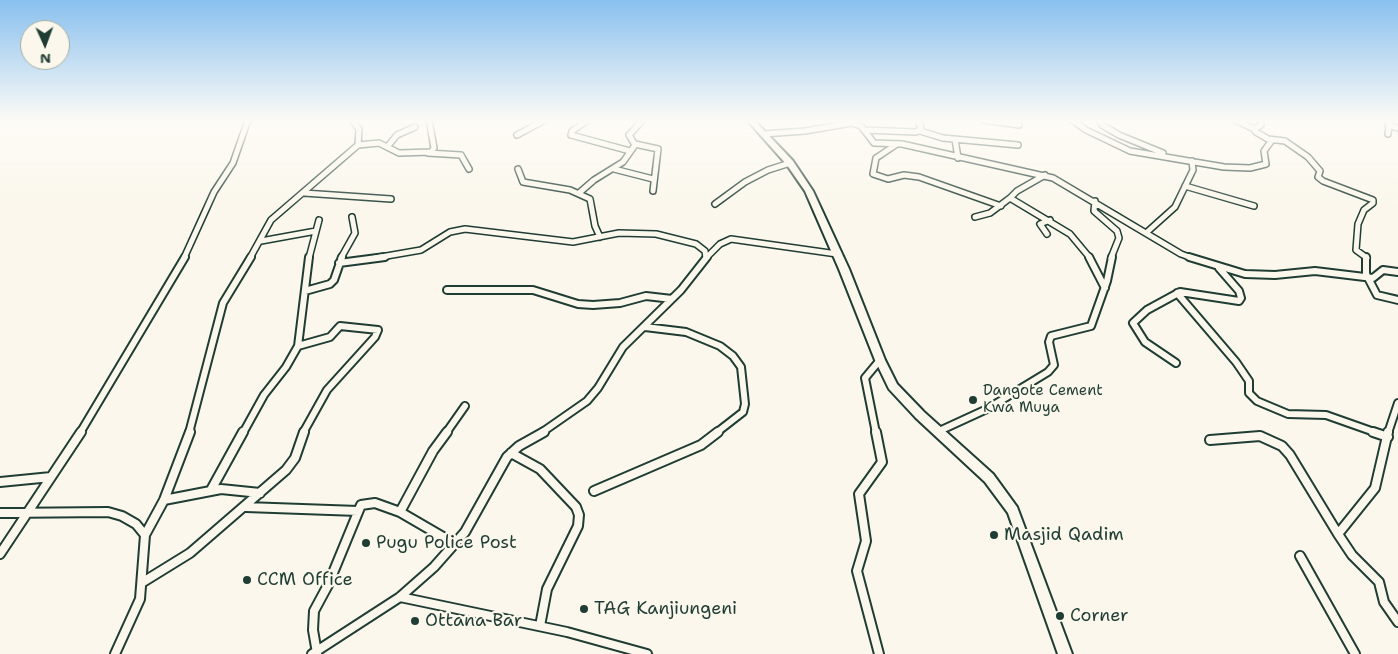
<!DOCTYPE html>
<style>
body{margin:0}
#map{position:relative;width:1398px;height:654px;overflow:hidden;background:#fbf7ec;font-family:"Shantell Sans",sans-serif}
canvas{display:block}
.north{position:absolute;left:20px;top:20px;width:50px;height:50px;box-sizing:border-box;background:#fbf7ec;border:1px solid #a3ada2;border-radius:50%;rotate:178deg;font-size:14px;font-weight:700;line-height:20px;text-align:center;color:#1f3d34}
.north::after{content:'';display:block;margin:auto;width:18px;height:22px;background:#1f3d34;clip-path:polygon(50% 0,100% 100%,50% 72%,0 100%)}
</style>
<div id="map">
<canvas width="1398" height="654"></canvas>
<div class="north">N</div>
</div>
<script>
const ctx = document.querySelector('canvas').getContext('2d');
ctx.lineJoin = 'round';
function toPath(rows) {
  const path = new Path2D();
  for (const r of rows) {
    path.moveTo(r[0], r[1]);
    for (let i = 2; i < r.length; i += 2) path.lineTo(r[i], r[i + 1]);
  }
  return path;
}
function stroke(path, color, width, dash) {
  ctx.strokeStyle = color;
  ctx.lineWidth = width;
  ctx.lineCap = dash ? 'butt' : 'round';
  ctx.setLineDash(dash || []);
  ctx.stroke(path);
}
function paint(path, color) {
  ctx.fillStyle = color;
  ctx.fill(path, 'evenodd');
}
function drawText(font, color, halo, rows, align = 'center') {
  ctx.font = font + ' "Shantell Sans",sans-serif';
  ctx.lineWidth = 4.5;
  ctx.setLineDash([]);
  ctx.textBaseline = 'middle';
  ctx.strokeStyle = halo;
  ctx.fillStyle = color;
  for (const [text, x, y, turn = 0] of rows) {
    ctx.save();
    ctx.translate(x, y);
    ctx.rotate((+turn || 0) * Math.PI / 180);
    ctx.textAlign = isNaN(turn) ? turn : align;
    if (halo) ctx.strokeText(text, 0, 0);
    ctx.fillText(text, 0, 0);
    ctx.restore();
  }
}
const streetFar2 = toPath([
 [588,120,572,131,571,135,630,151],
 [983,120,1019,125],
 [1072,120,1086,130,1130,151,1224,167,1250,168,1266,164,1264,151,1272,140],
 [1099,120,1102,125,1119,135,1163,153],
 [1235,120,1254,129],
 [1260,120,1261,125,1254,129,1256,132,1268,139,1285,141,1308,157,1320,171,1318,177,1323,181,1373,200,1373,203,1364,210,1358,224,1356,250,1367,258],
 [1388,125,1398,128],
 [864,130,916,132,921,129,918,120],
 [920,131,943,138,1018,145],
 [763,134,805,131,852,123,861,126,874,143,902,144,1053,178,1181,254,1192,258],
 [1388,134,1390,120],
 [517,135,545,120],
 [955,139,958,158],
 [635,144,658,149,653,191],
 [897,144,876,158,873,174,888,179,904,175,919,177,1001,206],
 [358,145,379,143,399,153,431,152,434,148,429,120],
 [387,147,397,135,415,127],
 [428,153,461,155,469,169],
 [518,169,523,182,570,190,590,199,595,226,600,237],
 [614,169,653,179],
 [1045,175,1017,191,1010,198,1070,234,1090,258],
 [1185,186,1254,206],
 [304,193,391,199],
 [579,193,594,180,623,162,635,145,629,135,643,120],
 [1095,201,1094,211,1117,231,1119,238,1111,258],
 [715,204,745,182,768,170,790,163],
 [975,217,990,213,1010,198],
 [1146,233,1175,207,1193,170,1192,161],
 [1047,234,1040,224,1050,220],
 [261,241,316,231],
 [707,257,720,244,731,239,837,254],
 [184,258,214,192,233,163,248,120],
 [250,258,271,220,358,145,359,129,352,120],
 [309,258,319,220],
 [341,258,355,233,352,217],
 [375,258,421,250,450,232,465,229,573,242,619,233,656,234,696,244,705,251,706,258]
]);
const streetFar1 = toPath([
 [1089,257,1105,288],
 [1189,257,1245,274,1275,275,1315,271,1373,278,1383,270,1398,272],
 [1366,257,1366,274,1377,295,1398,300],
 [339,263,385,257],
 [447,290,533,290,578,304,593,305,620,303,646,296,672,299],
 [305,291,330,284,334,280,342,257],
 [1177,293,1236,362,1249,381,1249,393,1257,401,1288,414,1326,415,1377,433],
 [645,327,686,332,720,346,733,356,741,367,745,404,743,412,716,433],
 [298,346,330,337,340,326,378,330,375,337,327,390,303,433],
 [1176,363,1145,342,1133,323,1147,310,1180,292,1239,301,1241,298,1239,291,1219,268],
 [937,432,987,409,1048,372,1054,365,1049,342,1051,336,1091,326,1107,281,1112,257],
 [80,433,185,257],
 [189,433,223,303,251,257],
 [243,433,264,395,286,367,298,346,309,257],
 [446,433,465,406],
 [541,433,587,401,598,388,623,347,681,290,707,257],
 [876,433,865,378,880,360],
 [1388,433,1398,403]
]);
const street = toPath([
 [876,432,882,462,859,494,866,541,857,571,879,654],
 [1373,432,1388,437],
 [1388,432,1375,488,1338,534,1352,555,1379,582,1384,602,1398,622],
 [1210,440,1260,436,1282,446,1290,455,1338,534],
 [511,453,540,469,576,507,579,515,578,526,547,589,540,626],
 [0,482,51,477],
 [211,490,243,432],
 [594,491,701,445,718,432],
 [164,500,221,489,260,493],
 [246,507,358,511],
 [400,512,433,451,447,432],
 [0,513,108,512,122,516,136,524,145,535,140,599,115,654],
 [145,535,164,500,190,432],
 [0,554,81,432],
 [1300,556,1355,654],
 [143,582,190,553,286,470,295,458,304,432],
 [400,597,567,632,647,654],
 [317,653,313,630,314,611,328,585,361,505,375,503,400,512,455,544],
 [312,654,400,597,434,567,465,532,507,457,519,446,544,432]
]);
const primary = toPath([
 [747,120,754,120,793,161,813,191,849,269,885,360,897,384,924,412,993,474,1017,507,1072,654,1058,654,1008,513,985,482,916,418,889,389,875,360,839,269,805,191,787,165,747,120]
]);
stroke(streetFar2, '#1f3d34', 8);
stroke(streetFar1, '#1f3d34', 10);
stroke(street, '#1f3d34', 12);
stroke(primary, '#1f3d34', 4);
stroke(streetFar2, '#fbf7ec', 5);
stroke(streetFar1, '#fbf7ec', 6);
stroke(street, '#fbf7ec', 8);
paint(primary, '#fbf7ec');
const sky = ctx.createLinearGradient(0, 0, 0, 212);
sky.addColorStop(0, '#89c0ef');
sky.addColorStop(0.57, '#fdfbf6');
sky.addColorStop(1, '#fdfbf600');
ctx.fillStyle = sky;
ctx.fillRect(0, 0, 1398, 212);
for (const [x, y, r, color] of [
 [973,400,5,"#1f3d34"],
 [994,535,5,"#1f3d34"],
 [366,543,5,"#1f3d34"],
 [247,580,5,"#1f3d34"],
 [584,609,5,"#1f3d34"],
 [1060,616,5,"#1f3d34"],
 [415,621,5,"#1f3d34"]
]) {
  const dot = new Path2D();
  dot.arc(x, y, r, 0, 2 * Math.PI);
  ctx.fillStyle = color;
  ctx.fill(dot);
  stroke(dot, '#fbf7ec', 2);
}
drawText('15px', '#1f3d34', '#fbf7ec', [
 ["Dangote Cement",983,391],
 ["Kwa Muya",983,408]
], 'left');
drawText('18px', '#1f3d34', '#fbf7ec', [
 ["Masjid Qadim",1004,535],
 ["Pugu Police Post",376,543],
 ["CCM Office",257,580],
 ["TAG Kanjiungeni",594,609],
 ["Corner",1070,616],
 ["Ottana Bar",425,621]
], 'left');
</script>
